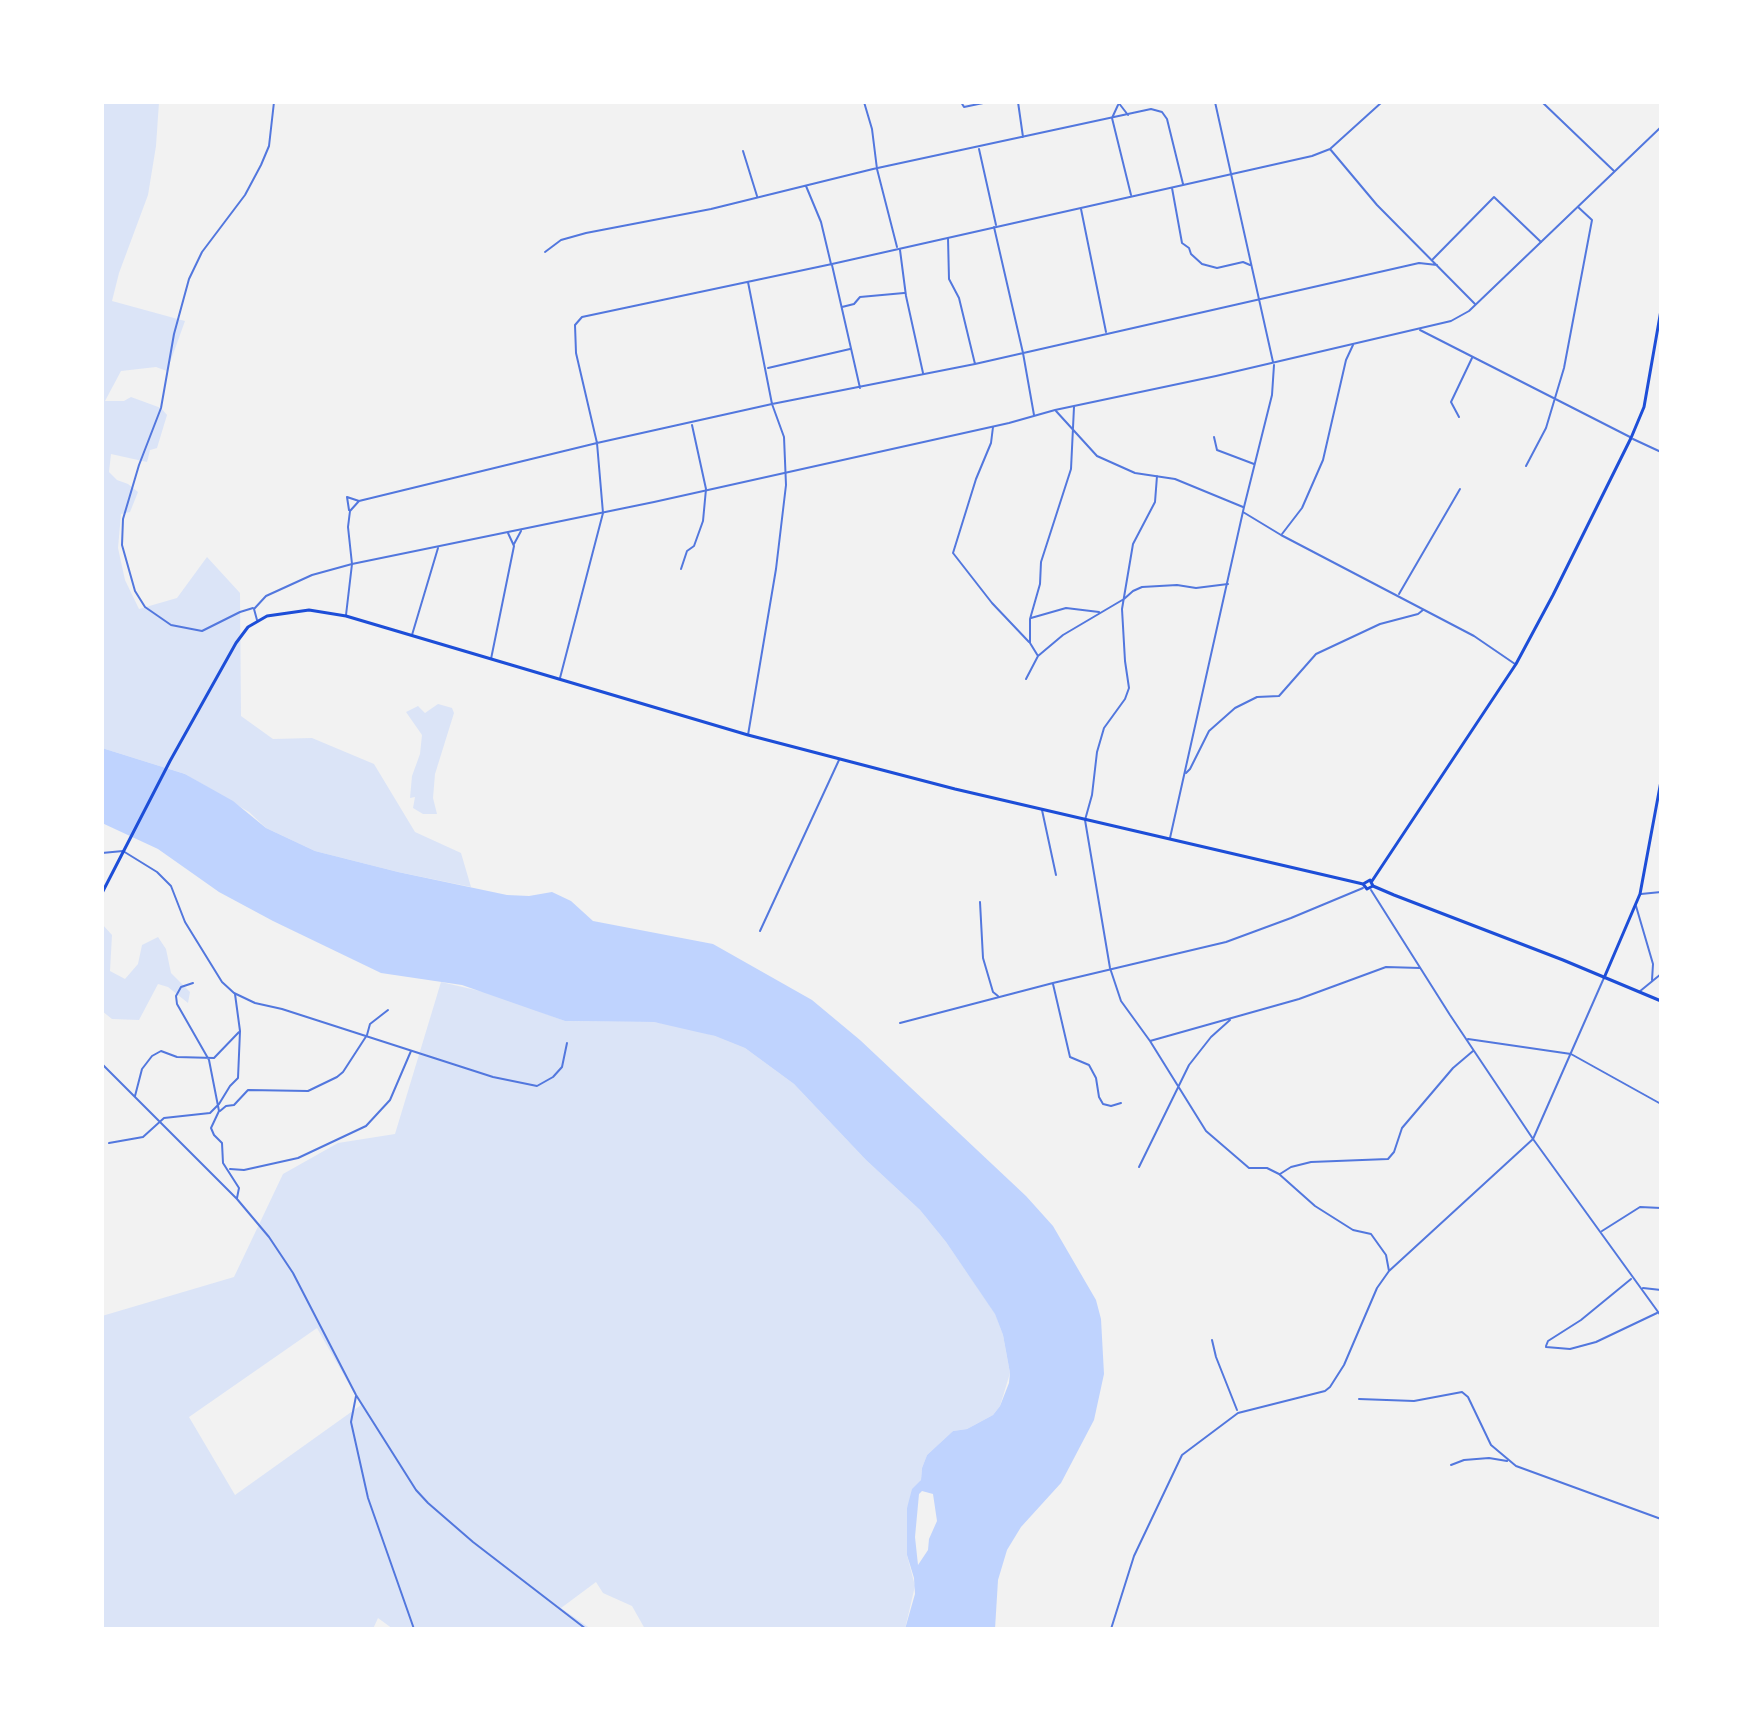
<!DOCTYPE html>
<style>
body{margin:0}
#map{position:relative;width:1763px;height:1731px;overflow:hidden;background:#f2f2f2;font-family:Bitter,serif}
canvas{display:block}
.frame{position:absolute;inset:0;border:104px solid #fff;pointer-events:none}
</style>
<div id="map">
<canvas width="1763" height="1731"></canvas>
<div class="frame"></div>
</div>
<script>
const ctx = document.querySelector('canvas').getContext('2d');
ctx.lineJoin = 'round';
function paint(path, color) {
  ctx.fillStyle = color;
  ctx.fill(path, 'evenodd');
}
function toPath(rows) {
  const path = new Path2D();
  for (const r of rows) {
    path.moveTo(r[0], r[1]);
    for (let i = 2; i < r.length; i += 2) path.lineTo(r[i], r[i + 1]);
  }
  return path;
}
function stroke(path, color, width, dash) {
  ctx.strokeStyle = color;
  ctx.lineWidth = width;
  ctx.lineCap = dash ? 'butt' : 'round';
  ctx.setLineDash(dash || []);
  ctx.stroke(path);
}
paint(toPath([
 [102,102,159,102,156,146,148,195,119,273,112,301,185,321,167,371,156,367,121,371,105,401,124,401,131,397,161,408,167,415,157,448,150,450,147,462,111,454,109,472,117,480,128,484,138,492,130,512,121,514,118,548,125,580,139,609,177,598,207,557,240,593,241,716,273,739,312,738,374,764,415,832,461,853,471,887,398,872,315,851,266,828,249,812,185,774,102,748],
 [438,704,452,708,454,713,435,774,433,798,437,814,423,814,413,808,415,797,410,798,412,776,420,754,422,735,406,712,418,706,425,713],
 [102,924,112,935,110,971,125,979,138,964,142,945,158,937,166,949,171,973,190,992,188,1003,168,987,158,984,139,1020,112,1019,102,1011],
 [441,982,493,994,565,1021,654,1022,680,1026,715,1036,745,1048,794,1084,866,1160,920,1210,946,1242,995,1313,1003,1335,1010,1373,1000,1406,993,1415,967,1429,953,1431,927,1455,922,1468,921,1480,907,1508,907,1555,915,1586,905,1629,645,1629,632,1606,603,1593,596,1582,561,1608,591,1629,393,1629,378,1618,373,1629,102,1629,102,1316,234,1277,283,1174,338,1143,395,1134],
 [317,1328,361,1405,235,1495,189,1417]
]), '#dbe4f7');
paint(toPath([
 [102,748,185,774,233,801,266,828,315,851,398,872,507,895,529,896,552,892,571,901,593,921,713,944,812,1000,860,1040,1026,1196,1053,1226,1096,1300,1101,1319,1104,1374,1094,1420,1061,1483,1021,1527,1007,1550,998,1580,995,1629,905,1629,915,1594,914,1578,907,1555,907,1508,912,1489,921,1480,922,1468,927,1455,953,1431,967,1429,993,1415,1000,1406,1009,1383,1010,1373,1003,1335,995,1314,946,1242,920,1210,866,1160,794,1084,745,1048,715,1036,654,1022,565,1021,462,985,381,973,273,921,219,892,158,849,102,823],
 [922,1491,933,1494,937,1521,929,1539,928,1550,918,1565,915,1537,919,1494]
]), '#bfd3fe');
stroke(toPath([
 [864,102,872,129,877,169,897,247],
 [961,102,964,107,988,102],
 [1018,102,1023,137],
 [1118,102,1128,115],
 [1215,102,1273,362],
 [1542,102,1614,171],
 [1118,105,1112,118,1131,195],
 [979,149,996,225],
 [1330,149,1377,205,1475,304],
 [743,151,757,196],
 [806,186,821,222,831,264],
 [1172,188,1182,243,1189,248,1191,254,1202,264,1217,268,1243,262,1250,265],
 [1081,209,1106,332],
 [994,227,1023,353,1034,415],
 [948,238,949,279,959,298,975,364],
 [900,250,906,296,923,373],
 [545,252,561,240,586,233,711,209,873,169,1151,109,1162,112,1167,119,1183,184],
 [1433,259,1494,197,1541,242],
 [832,265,860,388],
 [842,307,854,304,860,297,904,293],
 [1420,330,1630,437],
 [768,368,850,349],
 [1056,411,1097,456,1135,473,1175,479,1243,507],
 [1459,417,1451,402,1472,358],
 [993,427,991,443,976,479,953,553,992,603,1029,642],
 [1214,437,1217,450,1254,464],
 [1526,466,1546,428,1564,368,1592,220,1578,207],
 [1157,476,1155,502,1133,544,1122,609,1125,661,1129,688,1125,699,1104,728,1097,752,1092,795,1085,820,1110,968,1121,1001,1150,1041,1206,1131,1249,1168,1267,1168,1279,1174,1315,1206,1353,1230,1371,1234,1386,1255,1389,1271],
 [349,510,347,497,359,501],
 [1282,534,1302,508,1323,460,1346,360,1353,345],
 [514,544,521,531],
 [681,569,687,551,694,546,703,521,706,489,692,425],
 [1399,594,1460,489],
 [253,608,240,612,202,631,171,625,145,607,135,591,122,545,123,519,139,465,161,408,174,334,189,279,202,252,245,195,261,165,269,146,274,102],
 [346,615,352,564,348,527,350,511,359,501,597,443,772,404,975,364,1419,263,1437,265],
 [1031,618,1066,608,1099,612],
 [412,635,438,548],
 [1038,656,1030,643,1030,619,1040,584,1041,562,1071,469,1074,407],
 [491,659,514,546,508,533],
 [560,678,603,513,597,443,576,353,575,325,582,317,832,264,1312,156,1330,149,1382,102],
 [1026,679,1038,656,1063,635,1124,599,1133,591,1142,587,1177,585,1196,588,1228,584],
 [748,735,776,569,786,485,784,437,772,404,748,282],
 [1186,773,1190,769,1209,731,1235,708,1257,697,1279,696,1316,654,1380,624,1418,614,1423,610],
 [1042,810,1056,875],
 [102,853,123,851,157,872,171,886,185,922,222,982,234,993,255,1003,282,1009,493,1077,537,1086,553,1077,562,1067,567,1043],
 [1371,890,1450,1015,1533,1139,1661,1316],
 [1641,894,1661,892],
 [980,902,983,958,993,992,998,996],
 [1636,906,1653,964,1652,980],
 [760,931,839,760],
 [193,983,181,987,176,996,177,1004,209,1060,219,1111,211,1128,214,1135,222,1143,223,1163,239,1188,237,1198],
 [1053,984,1070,1057,1089,1065,1096,1078,1099,1097,1103,1104,1111,1106,1121,1103],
 [1639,992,1661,974],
 [900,1023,1053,983,1226,942,1291,918,1363,888],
 [1468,1039,1571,1054,1661,1104],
 [1150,1041,1299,999,1386,967,1420,968],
 [102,1064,237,1199,269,1237,293,1273,356,1395,416,1490,428,1503,473,1542,586,1629],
 [135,1096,142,1069,152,1056,161,1051,177,1057,214,1058,239,1032],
 [220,1111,226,1106,234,1105,248,1090,308,1091,337,1077,343,1072,367,1035,370,1024,388,1010],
 [109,1143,143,1137,164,1118,210,1113,219,1104,230,1086,238,1078,240,1031,235,994],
 [1139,1167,1189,1065,1211,1037,1230,1020],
 [230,1169,244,1170,298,1158,366,1126,390,1100,411,1051],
 [1280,1174,1291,1167,1311,1162,1388,1159,1394,1152,1402,1128,1453,1068,1473,1051],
 [1602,1231,1640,1207,1661,1208],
 [1643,1288,1661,1290],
 [1212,1340,1216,1357,1237,1410],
 [1546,1346,1548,1341,1581,1320,1631,1279],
 [1546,1347,1570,1349,1596,1342,1657,1313],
 [356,1396,351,1422,368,1498,414,1629],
 [1359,1399,1414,1401,1462,1392,1468,1397,1491,1445,1516,1466,1661,1519],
 [1451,1465,1464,1460,1489,1458,1507,1461],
 [1111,1629,1134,1556,1182,1455,1238,1413,1325,1391,1330,1387,1344,1365,1377,1288,1389,1271,1533,1139,1603,980]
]), '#5277de', 2);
stroke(toPath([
 [1633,439,1661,452],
 [1243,512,1281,535,1474,636,1515,664],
 [257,620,254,609,266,596,312,575,352,564,654,502,1009,423,1055,410,1216,376,1451,321,1469,311,1661,127],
 [1170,838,1244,507,1272,395,1274,365]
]), '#5277de', 2);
stroke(toPath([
 [1604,978,1640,894,1661,781]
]), '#1d4ed8', 3);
stroke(toPath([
 [1372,881,1516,664,1553,595,1631,438,1644,407,1661,310],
 [1363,884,1370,880,1373,886,1394,895,1563,960,1661,1001],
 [102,893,170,761,236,643,248,627,267,616,309,610,346,616,748,735,955,789,1363,884,1367,889,1373,886]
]), '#1d4ed8', 3);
</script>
